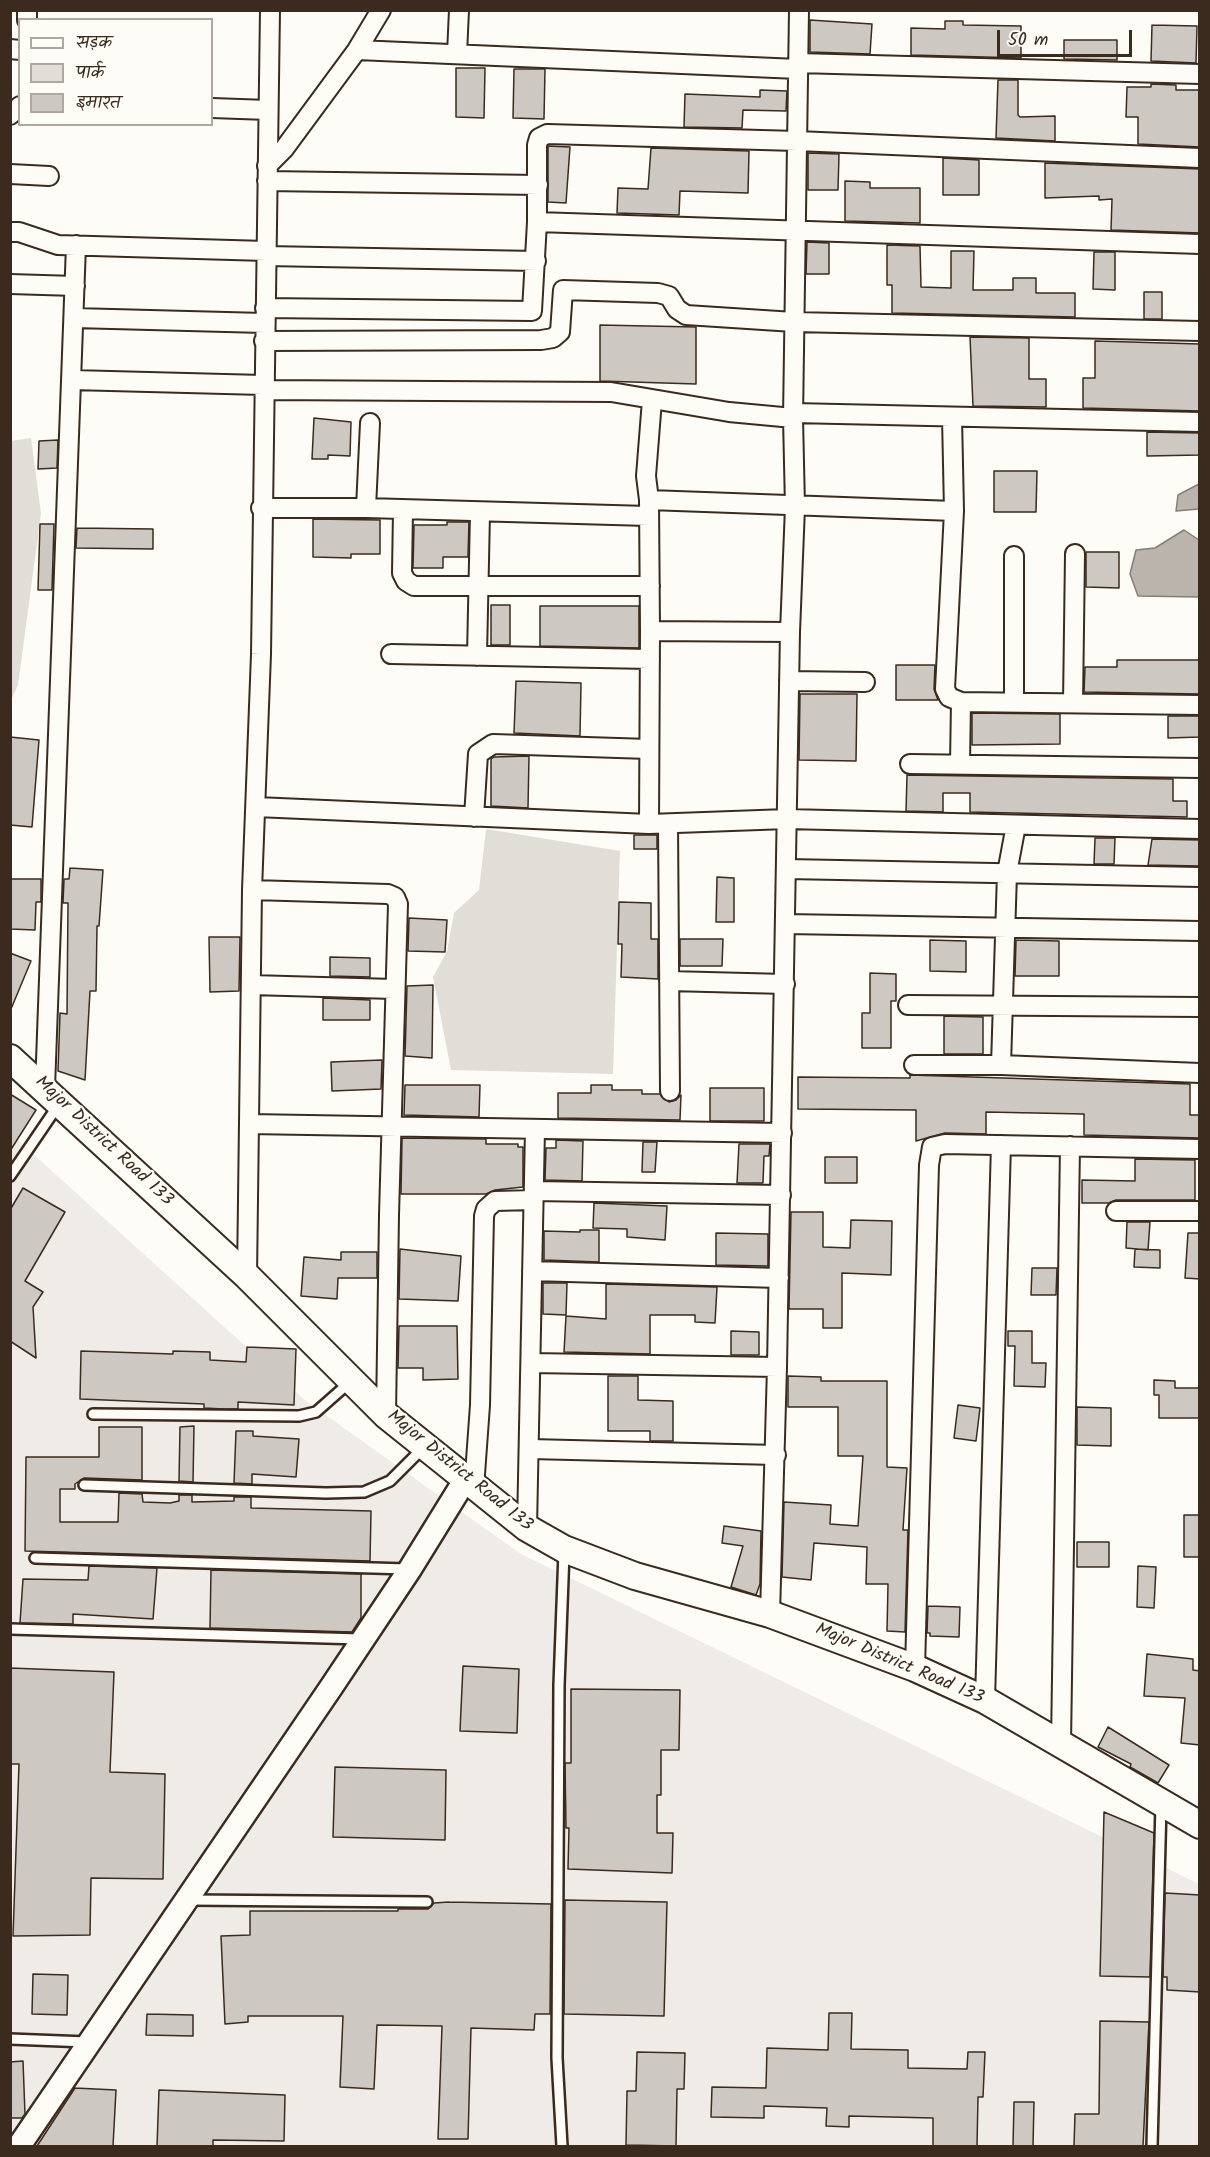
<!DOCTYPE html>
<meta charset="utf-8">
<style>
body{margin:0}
#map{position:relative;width:1210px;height:2157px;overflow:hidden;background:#fdfcf7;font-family:Kalam,"Playpen Sans Deva",sans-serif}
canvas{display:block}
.frame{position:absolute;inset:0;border:12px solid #3b2a1e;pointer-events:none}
.legend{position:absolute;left:18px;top:18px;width:195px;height:108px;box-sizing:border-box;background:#fdfcf7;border:2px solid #afa8a0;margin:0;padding:8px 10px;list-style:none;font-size:18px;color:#3b2a1e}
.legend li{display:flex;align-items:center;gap:12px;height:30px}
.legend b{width:30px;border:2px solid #afa8a0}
.scale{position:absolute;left:997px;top:30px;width:135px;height:27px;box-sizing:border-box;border:3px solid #3b2a1e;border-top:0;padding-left:8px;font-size:18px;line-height:21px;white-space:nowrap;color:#3b2a1e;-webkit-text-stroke:4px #fdfcf7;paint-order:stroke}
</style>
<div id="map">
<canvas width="1210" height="2157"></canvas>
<div class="frame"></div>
<ul class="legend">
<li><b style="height:8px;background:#fdfcf7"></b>सड़क</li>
<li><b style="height:16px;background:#e1ded7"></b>पार्क</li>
<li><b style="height:16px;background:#cdc8c2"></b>इमारत</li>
</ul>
<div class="scale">50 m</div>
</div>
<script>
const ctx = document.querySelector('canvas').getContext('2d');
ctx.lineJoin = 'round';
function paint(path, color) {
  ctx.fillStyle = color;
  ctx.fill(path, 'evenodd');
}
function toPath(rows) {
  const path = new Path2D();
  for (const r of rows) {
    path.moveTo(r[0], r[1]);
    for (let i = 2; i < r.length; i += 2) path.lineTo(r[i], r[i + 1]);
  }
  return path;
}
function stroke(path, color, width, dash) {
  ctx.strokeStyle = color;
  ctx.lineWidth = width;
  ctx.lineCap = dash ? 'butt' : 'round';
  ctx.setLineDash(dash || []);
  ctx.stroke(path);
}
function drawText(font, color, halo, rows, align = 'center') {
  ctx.font = font + ' Kalam,sans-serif';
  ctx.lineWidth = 4.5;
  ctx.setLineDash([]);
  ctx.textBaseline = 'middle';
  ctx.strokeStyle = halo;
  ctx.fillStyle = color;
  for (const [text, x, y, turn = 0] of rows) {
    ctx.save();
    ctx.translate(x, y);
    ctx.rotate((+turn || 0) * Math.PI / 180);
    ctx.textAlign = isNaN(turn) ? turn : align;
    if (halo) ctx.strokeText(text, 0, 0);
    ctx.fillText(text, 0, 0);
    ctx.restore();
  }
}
paint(toPath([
 [10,1133,306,1401,521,1554,1199,1884,1199,2146,11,2146]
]), '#efece7');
paint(toPath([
 [31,438,41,513,18,685,11,700,11,441],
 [486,829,620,851,613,1074,451,1070,433,977,447,951,454,913,479,890]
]), '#e1ded7');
const water = toPath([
 [1199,484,1199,509,1176,511,1178,495,1199,484],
 [1184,530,1199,540,1199,597,1138,596,1130,574,1136,550,1155,548,1184,530]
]);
paint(water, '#bbb4ad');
stroke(water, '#887d74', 1.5);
const building = toPath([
 [810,20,872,24,870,54,810,52,810,20],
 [945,21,963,21,963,25,1021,26,1021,58,911,55,911,28,945,29,945,21],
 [1152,25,1197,26,1196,63,1151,61,1152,25],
 [1064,40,1117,40,1117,60,1064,59,1064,40],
 [456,68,485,68,484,118,456,117,456,68],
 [514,69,545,69,544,119,513,118,514,69],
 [998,80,1018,80,1018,115,1020,117,1055,116,1055,141,996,138,998,80],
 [1151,84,1176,85,1176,90,1200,90,1200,147,1138,144,1138,117,1126,117,1127,87,1151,87,1151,84],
 [760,90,787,91,786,111,743,110,742,128,684,127,685,94,760,97,760,90],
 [548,146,570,147,566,203,548,202,548,146],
 [651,148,749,151,748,193,680,191,679,215,617,213,618,188,648,189,651,148],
 [808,153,839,154,838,190,808,190,808,153],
 [943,158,979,160,979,195,943,195,943,158],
 [1045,163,1200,169,1200,233,1111,230,1112,199,1099,200,1099,196,1045,198,1045,163],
 [845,181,870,182,870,188,920,188,920,223,845,221,845,181],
 [807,242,829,243,829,274,806,274,807,242],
 [887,245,920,246,921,287,951,288,951,251,974,251,973,290,1013,290,1013,278,1036,278,1036,293,1075,293,1075,317,892,313,892,285,887,285,887,245],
 [1094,252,1115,252,1115,290,1093,289,1094,252],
 [1144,292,1162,292,1162,319,1144,319,1144,292],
 [600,325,696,327,696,384,600,381,600,325],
 [970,337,1029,338,1029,379,1046,379,1046,407,973,406,970,337],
 [1095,341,1200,344,1200,411,1083,408,1083,378,1095,378,1095,341],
 [314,418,351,422,350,456,328,455,328,459,312,459,314,418],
 [1147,432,1200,433,1200,455,1147,456,1147,432],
 [58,440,57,468,38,469,39,441,58,440],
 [994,471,1037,471,1036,512,994,512,994,471],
 [313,519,380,520,380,554,351,554,351,558,313,557,313,519],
 [447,522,469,522,468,557,443,557,443,568,413,568,414,525,447,525,447,522],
 [40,524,54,524,52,590,38,590,40,524],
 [77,528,153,529,153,549,76,548,77,528],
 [1086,552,1119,552,1119,588,1086,587,1086,552],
 [491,605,510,605,510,645,491,645,491,605],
 [540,606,639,606,639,648,540,646,540,606],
 [1117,660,1200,660,1200,694,1084,692,1085,667,1117,667,1117,660],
 [896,665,935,665,934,689,938,700,896,700,896,665],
 [516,681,581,683,580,736,514,733,516,681],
 [800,694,857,694,856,761,799,760,800,694],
 [972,713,1060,714,1060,744,972,745,972,713],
 [1168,716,1200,716,1200,737,1168,738,1168,716],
 [10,737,39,740,32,827,10,825,10,737],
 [529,756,528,808,491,806,491,759,494,757,529,756],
 [907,775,1173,779,1173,801,1187,801,1187,817,970,812,970,793,943,793,943,812,906,811,907,775],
 [634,835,657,835,657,849,634,849,634,835],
 [1095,838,1115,838,1114,864,1094,864,1095,838],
 [1152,839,1200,840,1200,866,1148,865,1152,839],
 [70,868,103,870,99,926,97,926,96,991,90,991,85,1080,58,1071,60,1013,67,1014,68,903,63,903,64,879,69,879,70,868],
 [717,877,734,878,734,922,716,922,717,877],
 [10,879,41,879,41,902,36,902,35,930,10,929,10,879],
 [619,902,651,903,651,939,658,939,658,979,621,977,622,944,618,944,619,902],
 [409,918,447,920,445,952,408,951,409,918],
 [209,937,240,937,239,991,210,992,209,937],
 [680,939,723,939,722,966,680,966,680,939],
 [930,940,966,941,966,972,930,971,930,940],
 [1016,940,1059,941,1059,976,1015,976,1016,940],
 [10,953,31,961,11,1009,10,1009,10,953],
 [330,957,370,958,370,977,330,976,330,957],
 [870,973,896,974,896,1001,891,1001,891,1048,862,1048,862,1013,870,1013,870,973],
 [433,985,432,1058,405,1056,407,986,433,985],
 [323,998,370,1000,370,1020,323,1020,323,998],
 [944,1016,983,1017,983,1054,944,1054,944,1016],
 [382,1060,381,1089,332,1091,331,1062,382,1060],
 [910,1075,1190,1084,1190,1115,1200,1115,1200,1138,1084,1135,1084,1114,986,1112,986,1134,945,1133,916,1141,916,1110,798,1109,798,1077,910,1078,910,1075],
 [405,1085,480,1085,479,1117,404,1115,405,1085],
 [591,1085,612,1085,612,1090,642,1090,642,1094,660,1094,669,1102,676,1100,681,1095,680,1120,558,1118,558,1093,591,1093,591,1085],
 [710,1088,764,1088,764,1121,710,1121,710,1088],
 [10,1094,36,1110,10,1151,10,1094],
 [402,1138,486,1139,486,1144,518,1144,518,1147,523,1147,523,1187,495,1190,486,1194,401,1194,402,1138],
 [556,1140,583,1141,582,1181,545,1180,546,1148,556,1148,556,1140],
 [643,1142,657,1142,655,1172,642,1172,643,1142],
 [739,1144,770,1144,769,1156,764,1156,763,1183,737,1183,739,1144],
 [825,1157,857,1157,857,1183,825,1183,825,1157],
 [1135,1159,1195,1160,1195,1200,1116,1200,1109,1203,1082,1203,1082,1180,1135,1181,1135,1159],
 [23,1188,65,1212,25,1281,43,1292,33,1307,36,1358,10,1341,10,1210,23,1188],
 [594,1203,667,1206,665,1240,627,1237,627,1229,593,1228,594,1203],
 [791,1212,823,1212,823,1247,850,1248,851,1220,892,1221,891,1275,842,1273,842,1328,823,1328,823,1309,789,1309,791,1212],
 [1127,1222,1150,1222,1148,1250,1126,1248,1127,1222],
 [580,1230,599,1230,599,1262,544,1260,544,1231,580,1232,580,1230],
 [716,1233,768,1234,768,1266,716,1265,716,1233],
 [1188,1233,1200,1233,1200,1279,1185,1278,1188,1233],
 [400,1249,461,1256,458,1301,399,1299,400,1249],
 [1135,1249,1160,1250,1160,1268,1134,1267,1135,1249],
 [341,1252,377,1252,377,1278,338,1278,337,1299,301,1296,304,1257,341,1260,341,1252],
 [1032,1268,1057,1268,1056,1295,1031,1295,1032,1268],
 [543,1283,567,1283,566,1315,543,1314,543,1283],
 [606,1284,717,1287,715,1323,695,1322,695,1315,650,1315,650,1354,564,1352,566,1316,606,1319,606,1284],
 [399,1326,457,1326,458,1379,423,1380,423,1368,398,1368,399,1326],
 [731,1331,759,1332,759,1355,731,1355,731,1331],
 [1008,1331,1032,1331,1032,1363,1046,1363,1045,1387,1014,1386,1015,1346,1008,1346,1008,1331],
 [247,1347,296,1349,294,1405,238,1402,238,1409,223,1409,204,1408,204,1404,80,1399,81,1351,173,1354,173,1351,210,1352,210,1360,246,1362,247,1347],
 [608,1376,638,1376,638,1400,673,1401,673,1441,650,1441,650,1431,608,1431,608,1376],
 [788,1376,821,1377,821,1381,887,1381,887,1467,907,1468,903,1530,908,1530,905,1632,887,1631,888,1584,866,1584,867,1547,814,1543,811,1580,782,1577,784,1502,831,1505,830,1524,858,1526,863,1456,838,1456,838,1407,788,1407,788,1376],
 [1154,1380,1175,1381,1175,1388,1200,1388,1200,1418,1159,1418,1159,1395,1154,1395,1154,1380],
 [958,1405,980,1408,976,1441,954,1438,958,1405],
 [1077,1407,1111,1408,1111,1446,1077,1445,1077,1407],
 [194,1426,193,1482,179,1481,180,1427,194,1426],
 [99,1427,142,1427,142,1480,84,1478,75,1484,75,1489,60,1489,60,1522,118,1522,119,1493,142,1494,143,1502,170,1503,179,1501,179,1495,192,1495,192,1502,234,1501,234,1497,251,1497,251,1508,371,1511,370,1561,25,1551,26,1457,99,1457,99,1427],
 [236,1431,253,1431,253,1436,299,1439,296,1477,252,1474,252,1484,234,1483,236,1431],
 [1184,1515,1200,1515,1200,1557,1184,1557,1184,1515],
 [724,1526,761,1531,760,1584,756,1595,731,1587,743,1546,722,1543,724,1526],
 [1077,1542,1109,1542,1109,1567,1077,1567,1077,1542],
 [89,1566,157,1568,153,1619,73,1614,73,1624,20,1623,23,1579,88,1580,89,1566],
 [1138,1566,1156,1567,1154,1608,1137,1607,1138,1566],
 [211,1570,361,1574,361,1618,352,1632,210,1628,211,1570],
 [928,1606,960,1607,959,1637,930,1636,930,1633,927,1633,928,1606],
 [1147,1654,1193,1659,1193,1670,1200,1671,1200,1745,1181,1743,1185,1698,1144,1696,1147,1654],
 [463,1666,519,1669,517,1733,460,1731,463,1666],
 [10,1668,114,1672,110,1772,165,1774,163,1879,91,1878,90,1935,13,1936,19,1764,10,1764,10,1668],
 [571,1689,680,1690,679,1750,661,1750,661,1795,657,1795,657,1833,673,1833,672,1873,568,1869,569,1828,566,1828,565,1763,571,1763,571,1689],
 [1108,1727,1169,1765,1158,1783,1130,1767,1131,1764,1098,1747,1108,1727],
 [335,1767,446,1770,445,1840,333,1837,335,1767],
 [1104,1812,1154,1833,1150,1977,1100,1976,1104,1812],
 [1165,1893,1200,1895,1200,1992,1167,1990,1167,1977,1163,1977,1165,1893],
 [565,1900,667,1902,664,2016,564,2014,565,1900],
 [449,1902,551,1904,550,2014,535,2014,534,2030,471,2028,468,2139,438,2139,442,2026,377,2025,374,2089,340,2087,343,2016,248,2016,248,2022,225,2024,221,1936,250,1935,250,1911,398,1911,398,1909,428,1909,434,1903,449,1902],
 [33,1974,68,1975,67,2015,32,2014,33,1974],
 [829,2013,852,2013,851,2049,908,2050,908,2068,967,2069,968,2052,985,2052,983,2097,978,2097,977,2146,933,2146,933,2118,849,2116,849,2127,826,2126,827,2108,764,2106,764,2118,711,2117,712,2087,766,2088,767,2048,828,2050,829,2013],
 [147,2014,193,2015,193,2036,146,2035,147,2014],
 [1100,2021,1149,2022,1143,2146,1074,2146,1075,2114,1099,2114,1100,2021],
 [637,2052,685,2053,684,2089,677,2089,676,2146,626,2145,627,2091,636,2091,637,2052],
 [23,2061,25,2114,22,2118,10,2118,10,2062,23,2061],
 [75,2088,116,2090,113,2146,37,2146,75,2088],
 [159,2090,285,2095,284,2141,213,2140,213,2146,157,2146,159,2090],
 [1014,2102,1034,2102,1033,2146,1013,2146,1014,2102]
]);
paint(building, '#cdc8c2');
stroke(building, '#3b2a1e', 1.5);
const service = toPath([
 [10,1176,59,1104],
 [93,1414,299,1416,316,1412,350,1382],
 [84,1485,326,1493,364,1492,390,1481,424,1447],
 [35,1558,407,1569],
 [10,1629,361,1639],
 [189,1900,427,1902],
 [10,2039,87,2042],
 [562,2146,557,2058,559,1685,564,1552],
 [1152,2146,1161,1805]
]);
const minor = toPath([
 [27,20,27,10],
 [10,49,20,50],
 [357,50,381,10],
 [457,54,459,10],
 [798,63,1200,74],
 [212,108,268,110],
 [10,115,20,106],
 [267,166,284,149,357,50,798,69],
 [10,174,49,176],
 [267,181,538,185],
 [537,222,1200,244],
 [10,232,19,232,58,245,266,251],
 [266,256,536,261],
 [10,284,75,286],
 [265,308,532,311,537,222,537,145,539,138,547,134,797,141,1200,158],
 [74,318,264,323],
 [264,341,541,340,553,338,560,332,563,290,658,293,669,296,677,309,686,315,794,322,1200,331],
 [72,380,263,385],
 [263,390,611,392,729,412,793,418],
 [793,413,1200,422],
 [952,417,954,511,945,689,949,697,961,702,1200,705],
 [649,500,954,511],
 [261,508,366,508,648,516],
 [366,508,370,423],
 [403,511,402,573,406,581,414,586,650,586],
 [650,631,790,632],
 [391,654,650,659],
 [477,656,480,513],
 [789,681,865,682],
 [1014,702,1014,556],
 [1073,703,1075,554],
 [910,764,1200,768],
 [960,764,961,702],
 [256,807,649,824,787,819,1200,829],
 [474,817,478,754,493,744,649,749],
 [649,824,650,631,649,500,646,476,652,400],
 [668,824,670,1091],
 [787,869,1200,877],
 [252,890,388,894,395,897,398,904,389,1215,386,1415],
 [786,924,1200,931],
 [669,981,785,984],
 [251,985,394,989],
 [908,1005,1200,1007],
 [914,1065,1001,1065,1200,1073],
 [1001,1065,1007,873,1016,825],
 [45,1088,76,245],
 [249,1124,782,1133],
 [534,1191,781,1195],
 [1116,1211,1200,1211],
 [532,1271,779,1278],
 [247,1276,252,890,261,654,270,10],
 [531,1363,777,1367],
 [530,1449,776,1455],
 [474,1488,480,1405,484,1216,486,1209,495,1201,533,1200],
 [527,1528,535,1129],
 [770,1614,777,1367,790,632,795,507,793,418,799,10],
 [915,1668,929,1165,932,1147,945,1144,1200,1149],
 [985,1700,1001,1145],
 [1061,1744,1070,1146]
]);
const tertiary = toPath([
 [19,2146,332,1686,410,1569,465,1480]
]);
const secondary = toPath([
 [10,1058,247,1276,386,1415,527,1528,564,1549,635,1576,770,1614,915,1668,985,1700,1200,1825]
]);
stroke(service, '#3b2a1e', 14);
stroke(minor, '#3b2a1e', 22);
stroke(tertiary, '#3b2a1e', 27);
stroke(secondary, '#3b2a1e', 30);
stroke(service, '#fdfcf7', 9);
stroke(minor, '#fdfcf7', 18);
stroke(tertiary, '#fdfcf7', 22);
stroke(secondary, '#fdfcf7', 26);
drawText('18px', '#3b2a1e', '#fdfcf7', [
 ["Major District Road 133",103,1142,43],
 ["Major District Road 133",459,1472,39],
 ["Major District Road 133",899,1665,23]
]);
</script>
